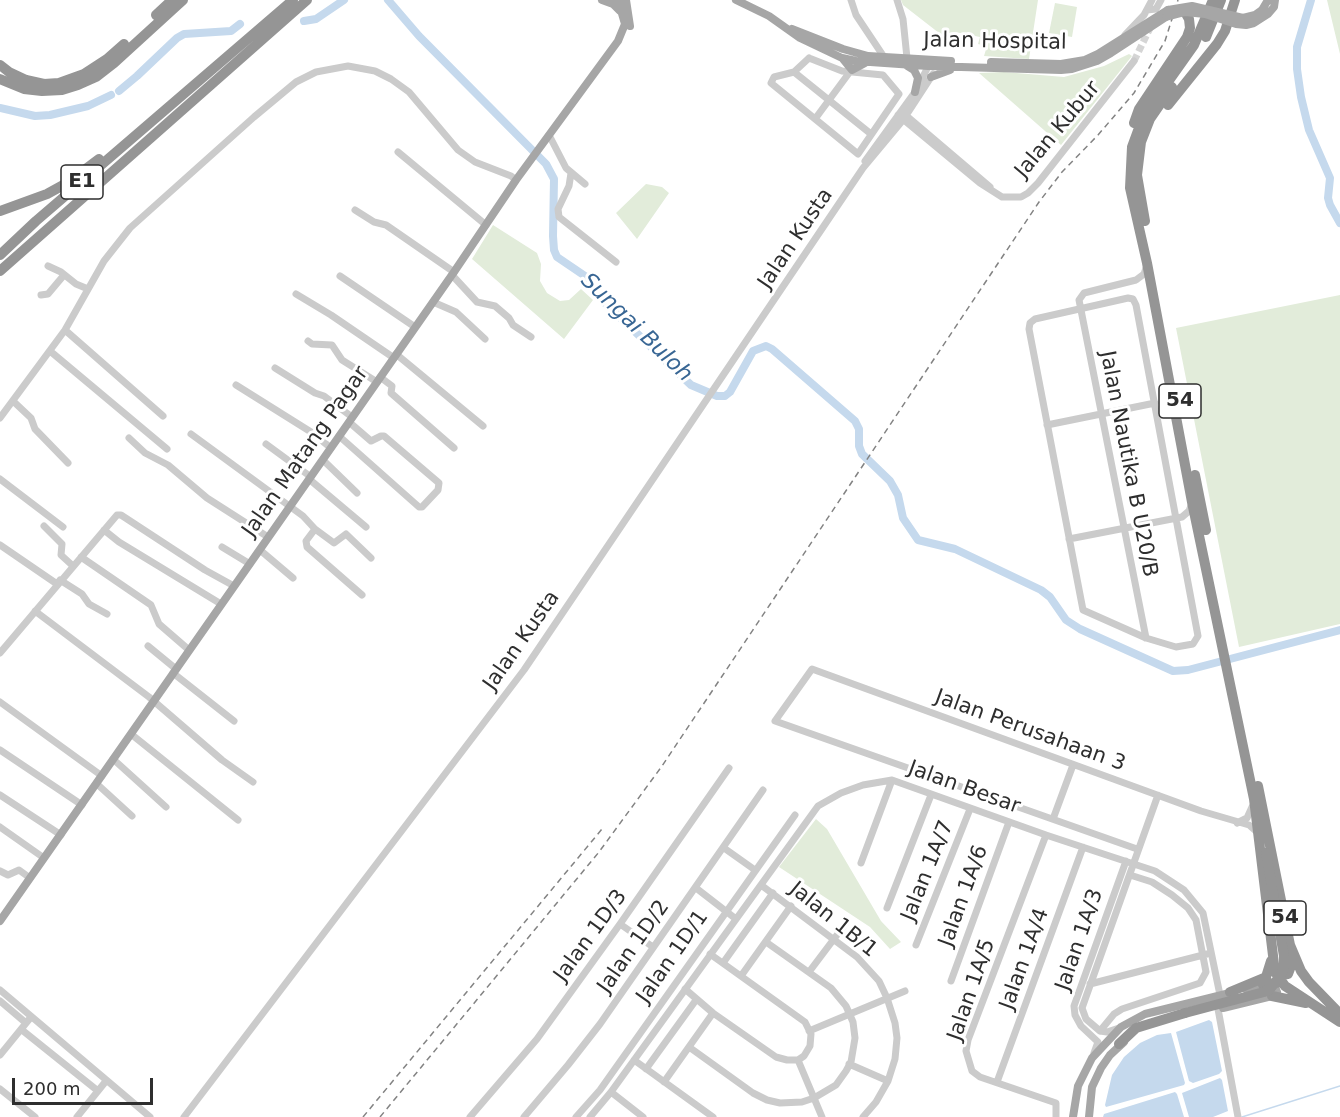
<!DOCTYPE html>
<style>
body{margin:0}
#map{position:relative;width:1340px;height:1117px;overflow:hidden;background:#fff;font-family:"DejaVu Sans",sans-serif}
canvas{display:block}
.scale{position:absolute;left:12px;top:1078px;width:141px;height:27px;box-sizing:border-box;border:3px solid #2e2e2e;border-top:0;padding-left:8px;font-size:18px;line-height:21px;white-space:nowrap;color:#2e2e2e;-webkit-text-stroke:4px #fff;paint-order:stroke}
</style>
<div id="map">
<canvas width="1340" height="1117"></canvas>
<div class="scale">200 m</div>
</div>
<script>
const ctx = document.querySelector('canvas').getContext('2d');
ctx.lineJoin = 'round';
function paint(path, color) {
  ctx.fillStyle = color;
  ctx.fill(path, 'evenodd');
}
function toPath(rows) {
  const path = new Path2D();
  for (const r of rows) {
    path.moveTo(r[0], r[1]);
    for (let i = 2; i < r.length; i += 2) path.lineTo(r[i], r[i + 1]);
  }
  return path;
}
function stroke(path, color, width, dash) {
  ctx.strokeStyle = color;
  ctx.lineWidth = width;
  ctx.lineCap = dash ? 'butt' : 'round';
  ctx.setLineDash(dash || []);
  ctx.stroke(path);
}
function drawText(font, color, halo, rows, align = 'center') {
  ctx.font = font + ' "DejaVu Sans",sans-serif';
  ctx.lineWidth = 6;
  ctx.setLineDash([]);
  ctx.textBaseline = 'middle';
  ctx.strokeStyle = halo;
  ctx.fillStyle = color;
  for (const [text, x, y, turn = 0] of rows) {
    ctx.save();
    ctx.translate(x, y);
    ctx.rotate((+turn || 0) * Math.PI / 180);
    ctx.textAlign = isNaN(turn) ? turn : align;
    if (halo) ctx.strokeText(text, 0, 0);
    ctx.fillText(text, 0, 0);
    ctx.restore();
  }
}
paint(toPath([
 [901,0,1038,0,1029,59,984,56,987,46,978,44,980,37,955,32,948,40,903,5],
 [1327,0,1340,0,1340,54],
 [1055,3,1077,7,1072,37,1049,33],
 [1129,54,1132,56,1061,145,979,73,1004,72,1064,77,1104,66],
 [646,184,662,187,669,193,637,239,616,213],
 [493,225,537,253,541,264,540,281,547,293,560,301,569,300,581,289,593,300,564,339,472,259],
 [1340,295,1340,624,1239,647,1176,328],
 [816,819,827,829,881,921,901,942,890,949,870,927,779,867]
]), '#e2ecda');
paint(toPath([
 [1209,1020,1212,1022,1222,1071,1219,1074,1193,1083,1189,1081,1176,1032],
 [1171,1033,1185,1083,1184,1085,1106,1107,1105,1105,1112,1075,1124,1057,1140,1043,1157,1035],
 [1220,1078,1222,1080,1228,1111,1213,1117,1189,1117,1182,1093],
 [1175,1092,1177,1094,1184,1117,1103,1117,1104,1114]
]), '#c5d9ed');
stroke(toPath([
 [1242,1117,1340,1086]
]), '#c5d9ed', 1.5);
stroke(toPath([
 [388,0,419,36,546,164,554,179,553,236,554,250,557,257,585,276,604,302,691,385,717,396,725,396,730,392,753,351,766,346,772,349,855,421,859,429,859,446,862,454,890,481,898,495,903,518,918,540,955,549,1041,590,1050,597,1066,620,1080,629,1173,671,1188,670,1340,630],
 [1311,0,1297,47,1297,69,1301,97,1309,130,1330,178,1328,198,1330,205,1340,223],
 [304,21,316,19,344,0],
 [119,91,137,76,177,38,184,34,231,31,240,24],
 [0,108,35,116,50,115,88,106,111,95]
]), '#c5d9ed', 8);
stroke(toPath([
 [1134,61,1151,26]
]), '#d5d5d5', 7, [7, 3.5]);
stroke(toPath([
 [851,0,856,15,884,57],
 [897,0,903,19,907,58],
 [1147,10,1156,9,1161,0],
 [1125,35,1144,15,1152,0],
 [809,58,842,71,883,75,899,94,858,154,771,83,774,77,794,72,809,58],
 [794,72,871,134],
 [903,113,990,187],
 [898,115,980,183,1002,197,1021,197,1028,193,1038,183,1134,61],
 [815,119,852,69],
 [549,135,566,168,585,184],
 [398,152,486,225],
 [865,161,915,92,930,63],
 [571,173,569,186,558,209,559,217,616,262],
 [355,210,374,222,386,225,454,272],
 [48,266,61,272,76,284,88,289],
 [452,275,477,302,495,306,509,318,513,325,531,337],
 [340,276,415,327],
 [296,294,331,315,394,358],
 [41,295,48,294,64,275],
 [1128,298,1133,299,1136,305,1198,636,1193,644,1176,647,1146,638,1083,610,1029,329,1030,323,1035,319,1128,298],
 [433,302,456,312,485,339],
 [65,330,163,416],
 [308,341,312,344,332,345,342,360,377,382],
 [50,351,167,449],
 [396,354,483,426],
 [275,368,315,393,324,396,352,417],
 [380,377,392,386,391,393,454,448],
 [236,385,311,432,331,448],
 [13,401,31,418,35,429,68,463],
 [0,418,65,330,104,261,130,228,254,117,296,82,316,72,348,66,375,71,391,79,409,92,458,150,475,162,511,176,516,180],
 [1047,425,1155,403],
 [191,434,303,516,315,529,334,543,346,534,371,558],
 [339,436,419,507,422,507,438,490,439,483,384,436,381,436,371,441,349,422],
 [129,438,145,453,168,465,207,498,268,537],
 [266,444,311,477],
 [323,460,357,493],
 [0,479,63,527],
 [309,479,366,527],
 [44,526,62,544,61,555,73,566],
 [315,529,306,541,307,547,362,595],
 [104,530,119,542,221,604],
 [1069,539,1182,517,1189,511,1192,503],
 [0,545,57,584],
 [222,547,250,564],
 [260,550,293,578],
 [81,557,151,605,159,624,189,650],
 [60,580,82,594,89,604,107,614],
 [35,611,149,697,222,760,253,782],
 [1146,638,1079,300,1084,293,1136,280,1144,274,1146,268],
 [148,646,176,669],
 [0,653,117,515,121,515,205,570,234,586],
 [173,673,234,721],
 [0,702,102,776],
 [131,734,238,820],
 [0,750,82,805],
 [113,759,166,807],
 [97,784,132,816],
 [0,795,61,835],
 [1053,819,1073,765],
 [1237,823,1247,818,1252,807],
 [0,827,44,858],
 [1046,835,968,1040,966,1051,972,1071,980,1077,1056,1103,1056,1117],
 [724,848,755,870],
 [1137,849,775,721,812,669,1201,811,1249,825,1258,833],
 [861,863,892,780],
 [0,871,8,875,19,870,30,878],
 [761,885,857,957,879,981,887,998,895,1023,897,1038,895,1059,888,1081,876,1102,863,1117],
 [696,888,736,919],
 [887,908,931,795],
 [620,924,653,947],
 [916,945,970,809],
 [723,963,773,893],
 [809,972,846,923],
 [741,976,791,906],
 [951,981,1009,822],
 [1090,984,1207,954],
 [685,989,713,1013,776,1057,787,1060,798,1060,804,1056,810,1046,811,1034,805,1022,710,954],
 [0,990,150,1117],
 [0,1001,26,1023],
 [1218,1009,1238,1117],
 [1119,1028,1107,1032,1100,1031,1086,1019,1082,1008,1158,795],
 [22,1030,98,1091],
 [809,1031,905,991],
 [1100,1031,1114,1014,1122,1009,1200,983,1206,972,1196,920,1188,908,1172,895,1152,882,1130,875],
 [689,1047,753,1093,767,1100,780,1103,802,1102,814,1098,836,1085,846,1071,851,1062,855,1038,853,1022,846,1006,831,988,766,942],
 [1094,1053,1098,1042,1081,1026,1075,1015,1074,1006,1126,861],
 [0,1055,31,1017],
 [634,1060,713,1117],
 [798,1060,822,1117],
 [849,1064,888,1081],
 [646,1069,696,1000],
 [664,1082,713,1013],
 [997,1082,1083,847],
 [0,1089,35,1117],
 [611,1092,643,1117],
 [77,1117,106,1081],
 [184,1117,524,670,863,168,903,120,933,74],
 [470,1117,537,1039,620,924,729,768],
 [524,1117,568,1065,600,1024,763,790],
 [576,1117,600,1090,795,815],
 [590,1117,611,1092,818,806,841,793,863,785,892,780,1046,835,1155,871,1184,890,1203,913,1220,995]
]), '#cbcbcb', 7);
stroke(toPath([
 [602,0,613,4,620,11],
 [626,0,630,26],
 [736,0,769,16,800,38,842,58,856,61,928,66,1061,70,1072,69,1097,61,1111,53,1166,17],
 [792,29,843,49,868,56,951,61],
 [843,59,852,70,865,63],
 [991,62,1061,64,1085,60,1098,54,1168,10],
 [906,65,914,70,918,78,915,92],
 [931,77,950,70],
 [0,921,454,272,516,180,618,41,625,24,618,0],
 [1223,1008,1272,996,1277,992,1275,987,1270,985,1246,989],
 [1073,1117,1078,1086,1092,1058,1121,1027,1145,1014,1234,992],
 [1089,1117,1092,1087,1101,1068,1110,1055,1124,1042]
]), '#a6a6a6', 8);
stroke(toPath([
 [1213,0,1194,45,1143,117,1132,147,1130,188,1147,263,1192,502,1254,799,1275,972,1285,986,1340,1022],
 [156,15,172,0],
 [1206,37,1221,0],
 [0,65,9,72,26,80,44,84,59,83,84,74,107,59,124,44],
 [0,79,24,89,42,91,62,90,78,85,96,77,114,63,183,0],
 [1168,105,1217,44,1225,31,1235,0],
 [1134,123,1139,109,1187,37,1190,28,1189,19,1185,12],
 [0,211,47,194,67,183,99,159],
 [1145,221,1137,175,1141,142,1150,119,1172,87],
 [0,255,36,221,293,0],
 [0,271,307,0],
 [1195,475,1206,530],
 [1258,786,1290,945,1301,971,1309,982,1340,1014],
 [1275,972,1281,975,1288,974,1291,966,1291,954],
 [1263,985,1281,982],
 [1230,992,1266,977,1271,961],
 [1272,996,1306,1003],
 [1119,1044,1136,1028,1185,1013]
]), '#959595', 10);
stroke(toPath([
 [363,1117,602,829],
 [380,1117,599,852,662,766,1039,202,1062,172,1098,135,1134,93,1165,41,1178,0]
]), '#838383', 1.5, [6, 4.5]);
stroke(toPath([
 [1168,10,1192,6,1243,18,1255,15,1262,10,1268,0],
 [1166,17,1185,12,1205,14,1236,24,1246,25,1254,23,1268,14,1274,7,1275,0]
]), '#a6a6a6', 8);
stroke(toPath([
 [1185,1013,1264,992,1270,989,1280,976,1284,968,1284,956,1266,853]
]), '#959595', 10);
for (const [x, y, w] of [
 [82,182,42],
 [1180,401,42],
 [1285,918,42]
]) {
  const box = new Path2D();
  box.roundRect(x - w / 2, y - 17, w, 34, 4.5);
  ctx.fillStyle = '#fff';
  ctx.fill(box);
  stroke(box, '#2e2e2e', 1.5);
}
drawText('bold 20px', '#2e2e2e', null, [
 ["E1",82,182],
 ["54",1180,401],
 ["54",1285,918]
]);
drawText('21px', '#2e2e2e', '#fff', [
 ["Jalan Hospital",995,42,1],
 ["Jalan Kubur",1058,130,-50],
 ["Jalan Kusta",796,239,-56],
 ["Jalan Matang Pagar",306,452,-55],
 ["Jalan Nautika B U20/B",1128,464,79],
 ["Jalan Kusta",522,641,-55],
 ["Jalan Perusahaan 3",1030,731,20],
 ["Jalan Besar",964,788,20],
 ["Jalan 1A/7",928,871,-68],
 ["Jalan 1A/6",964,896,-70],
 ["Jalan 1B/1",833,920,39],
 ["Jalan 1D/3",591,936,-54],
 ["Jalan 1A/3",1080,940,-71],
 ["Jalan 1D/2",634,947,-55],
 ["Jalan 1D/1",673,957,-55],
 ["Jalan 1A/4",1025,959,-70],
 ["Jalan 1A/5",972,990,-71]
]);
drawText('italic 22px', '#386694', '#fff', [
 ["Sungai Buloh",636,328,44]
]);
</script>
